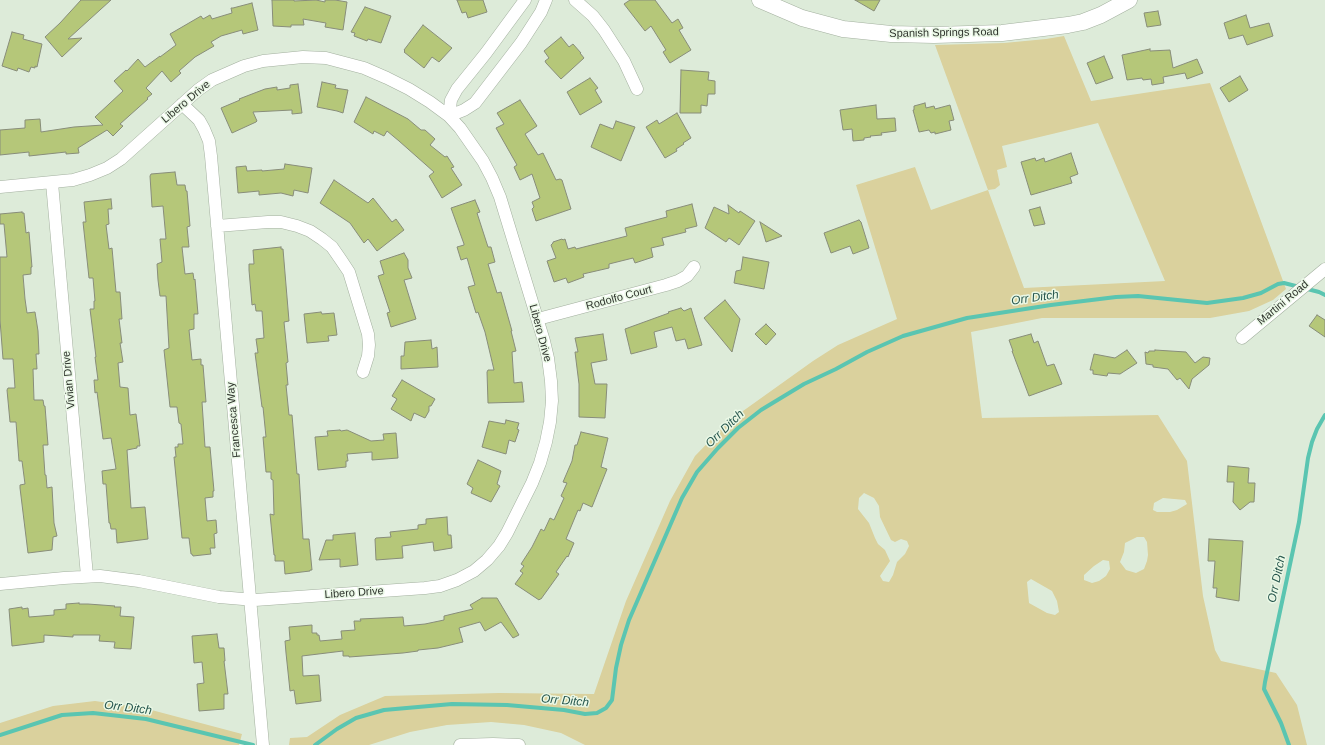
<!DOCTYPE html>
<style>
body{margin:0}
canvas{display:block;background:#ddebd9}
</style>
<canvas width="1325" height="745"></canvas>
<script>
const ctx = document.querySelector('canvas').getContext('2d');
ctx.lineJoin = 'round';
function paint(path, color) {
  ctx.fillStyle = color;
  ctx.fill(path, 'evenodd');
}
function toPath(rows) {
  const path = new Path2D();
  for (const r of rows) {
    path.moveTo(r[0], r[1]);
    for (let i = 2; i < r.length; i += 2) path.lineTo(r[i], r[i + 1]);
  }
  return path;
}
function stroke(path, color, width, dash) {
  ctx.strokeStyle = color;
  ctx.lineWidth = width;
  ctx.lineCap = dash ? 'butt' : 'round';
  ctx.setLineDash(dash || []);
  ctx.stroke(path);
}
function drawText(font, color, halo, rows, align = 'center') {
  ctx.font = font + ' Arial,sans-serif';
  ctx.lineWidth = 3;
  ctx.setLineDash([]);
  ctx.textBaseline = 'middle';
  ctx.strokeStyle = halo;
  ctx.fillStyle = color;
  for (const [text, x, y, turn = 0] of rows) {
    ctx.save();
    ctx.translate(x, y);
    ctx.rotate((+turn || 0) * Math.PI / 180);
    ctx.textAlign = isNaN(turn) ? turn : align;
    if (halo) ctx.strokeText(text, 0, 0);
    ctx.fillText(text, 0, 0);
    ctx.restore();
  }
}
paint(toPath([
 [1064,36,1091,101,1210,83,1286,289,1273,300,1249,311,1210,318,1042,318,971,332,982,418,1158,415,1187,461,1203,596,1215,650,1221,661,1276,673,1297,705,1307,745,585,745,561,733,524,725,491,722,447,725,410,732,369,745,289,745,290,738,307,737,340,715,385,696,499,693,594,694,626,601,670,501,695,456,729,421,813,361,838,345,897,319,856,185,915,167,931,210,988,190,935,45,1004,43,1046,39],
 [1098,123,1165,281,1024,288,988,190,995,189,1000,185,997,170,1007,167,1002,146],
 [864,493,874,498,879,506,880,517,891,540,895,542,901,539,907,541,909,546,905,554,897,562,893,575,889,582,883,581,880,576,890,561,885,550,878,544,875,538,869,523,858,509,859,498],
 [1163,498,1185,500,1187,504,1177,510,1170,512,1157,512,1153,510,1154,503],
 [1137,537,1144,537,1147,542,1148,555,1147,561,1144,569,1136,573,1126,570,1120,562,1124,552,1125,543],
 [1103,560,1109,561,1110,569,1106,576,1099,581,1092,583,1084,580,1084,575,1094,566],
 [1031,579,1052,591,1057,601,1059,612,1055,615,1047,613,1029,603,1027,582],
 [95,701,144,708,242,734,239,745,0,745,0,723,53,706]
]), '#dad19d');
stroke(toPath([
 [0,735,62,715,93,713,146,719,253,745],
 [315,745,337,729,356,718,384,710,452,704,507,705,564,710,585,714,597,713,606,708,612,700,616,668,621,645,629,620,682,498,697,472,718,448,738,428,761,410,804,384,836,369,867,352,903,336,967,318,1051,305,1116,297,1138,296,1207,303,1243,298,1261,293,1278,284,1284,283,1319,292,1325,295],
 [1289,745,1281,723,1264,689,1265,682,1299,522,1308,458,1312,442,1317,429,1325,415]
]), '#5ac5b1', 4);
const building = toPath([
 [81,0,111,0,68,39,82,38,62,57,45,37,60,23,81,0],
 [272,0,294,0,294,1,316,0,325,2,325,0,335,0,347,2,343,30,325,27,326,23,303,19,304,25,291,25,291,27,273,26,272,0],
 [457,0,483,0,487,12,468,18,466,12,462,13,457,0],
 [630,0,655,0,672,23,678,19,683,28,679,30,691,50,670,63,663,52,666,50,651,26,645,31,624,4,630,0],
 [855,0,880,0,874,11,855,0],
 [252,3,258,30,243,34,242,30,221,36,211,42,214,46,195,57,179,71,181,73,171,82,162,71,146,88,152,94,147,98,148,99,120,124,123,126,113,136,107,130,78,148,79,153,66,154,66,152,29,156,29,152,0,155,0,130,25,128,25,120,40,119,41,132,74,127,103,125,95,117,123,91,114,81,126,70,127,71,138,59,145,67,160,56,160,57,176,45,170,34,201,16,203,19,210,15,212,19,232,13,231,8,233,8,252,3],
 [365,7,391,16,381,43,368,39,367,41,354,36,355,33,351,32,365,7],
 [1158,11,1161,25,1147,27,1144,13,1158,11],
 [1246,15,1250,28,1269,23,1273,36,1247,45,1243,35,1229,39,1224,23,1246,15],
 [423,25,452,48,439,62,432,57,424,68,404,52,405,51,404,50,423,25],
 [12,32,24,35,23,39,42,44,37,67,35,66,35,68,31,67,29,72,18,68,17,71,2,66,12,32],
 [561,37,569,47,573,44,581,53,580,53,584,58,561,79,546,63,545,61,549,58,544,51,561,37],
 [1150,49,1150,51,1170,50,1173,68,1197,59,1203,73,1187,79,1185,73,1163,77,1164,83,1152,85,1151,79,1143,80,1142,78,1127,80,1122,55,1150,49],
 [1104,56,1113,78,1096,84,1087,63,1104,56],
 [681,70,709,72,708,80,715,81,715,94,708,94,707,106,701,105,701,113,680,113,681,70],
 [1240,76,1248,90,1229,102,1220,88,1240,76],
 [590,78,598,88,595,90,602,102,580,115,567,92,590,78],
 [322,82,336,85,335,88,348,90,343,113,337,111,317,107,322,82],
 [298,84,302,113,292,114,292,110,253,112,257,121,256,122,232,133,221,108,240,100,239,99,265,89,277,87,277,90,290,88,290,85,298,84],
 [366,97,408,119,421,130,425,130,435,139,430,145,445,157,447,156,454,167,451,168,462,185,442,198,429,176,434,172,399,141,387,131,384,136,374,131,373,134,354,122,366,97],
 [520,100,537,126,525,134,538,155,543,153,556,180,560,179,562,180,571,209,536,221,532,209,534,207,532,202,540,198,532,174,520,180,514,167,517,165,496,128,504,124,497,113,520,100],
 [925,103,926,108,934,106,935,109,950,105,954,120,949,121,951,130,935,134,935,132,931,133,929,130,919,132,913,110,914,110,914,106,925,103],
 [876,105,877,119,895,118,896,131,881,133,882,135,870,136,871,137,864,138,864,140,853,141,852,129,843,130,840,110,876,105],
 [677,113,691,138,683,143,684,144,676,149,677,151,665,158,646,127,657,120,659,124,677,113],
 [616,121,635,127,621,161,591,147,600,124,613,129,616,121],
 [1071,153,1078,174,1070,177,1072,183,1031,195,1021,162,1035,158,1036,161,1044,158,1045,162,1071,153],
 [285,164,312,168,308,193,294,190,293,196,281,193,259,195,259,191,238,193,236,167,246,166,247,171,262,170,262,171,284,169,285,164],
 [175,172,177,185,185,185,186,191,187,191,190,226,187,227,189,247,182,247,185,274,193,273,194,280,195,279,198,314,194,314,194,329,189,330,192,360,201,359,201,365,203,365,206,402,202,402,205,447,210,447,214,491,213,491,213,497,205,498,207,521,216,520,217,533,214,534,215,548,210,548,211,554,193,556,192,554,191,554,189,538,182,538,174,457,176,457,175,447,178,447,178,444,183,444,181,424,179,423,177,407,170,407,164,350,169,348,166,296,160,296,158,280,157,264,162,262,160,239,166,239,163,206,152,207,150,176,151,174,175,172],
 [334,180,368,203,373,198,392,222,396,219,404,230,377,251,368,239,364,243,350,223,320,203,334,180],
 [111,199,112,209,108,209,109,224,106,225,109,249,112,248,116,292,120,292,122,319,119,319,122,343,120,343,123,362,118,363,120,387,128,388,130,415,136,414,140,446,137,446,137,448,127,450,131,508,145,507,148,539,117,543,116,529,111,529,110,523,109,523,106,484,103,484,102,471,116,469,111,438,103,439,97,392,95,393,94,380,98,380,95,357,96,357,90,309,94,309,94,301,95,301,93,278,89,278,83,222,86,222,84,202,111,199],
 [475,200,480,212,477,213,488,247,491,247,495,262,488,264,497,293,501,292,512,331,511,331,516,351,512,352,514,383,522,382,524,402,488,403,487,372,488,370,494,370,485,332,478,312,476,313,468,287,475,285,467,258,461,260,457,247,464,245,464,244,451,208,475,200],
 [692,204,697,226,685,229,686,232,662,238,664,245,651,248,653,257,635,263,633,258,609,264,609,268,583,274,584,277,568,283,566,278,554,282,547,261,556,258,551,245,553,243,553,242,562,239,563,240,565,239,568,249,575,247,576,249,627,236,625,228,667,217,666,211,692,204],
 [728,205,739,213,740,211,755,221,739,245,729,238,726,242,705,228,714,207,729,214,728,205],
 [1040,207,1045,224,1034,226,1029,210,1040,207],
 [22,212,22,213,24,213,26,233,29,232,32,267,31,267,31,274,23,275,25,299,27,313,35,312,38,331,39,354,36,354,37,369,33,369,34,400,43,400,44,406,45,406,48,445,43,445,45,475,46,475,47,488,52,487,54,523,57,536,53,537,52,550,28,553,20,488,20,485,25,484,22,461,19,461,16,422,10,422,7,390,8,388,15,388,13,359,3,359,0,320,0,257,7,257,4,224,0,224,0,214,22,212],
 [859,220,861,222,869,248,853,254,850,246,831,253,824,233,859,220],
 [760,222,782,236,766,242,760,222],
 [281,247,281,249,283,249,289,321,284,322,288,362,286,363,288,385,286,385,289,415,292,415,297,474,299,474,303,539,309,539,312,570,310,570,310,571,285,574,284,561,275,561,275,555,274,555,270,514,274,515,273,480,271,479,271,472,266,472,263,437,266,437,263,407,262,407,255,353,258,353,256,339,264,338,262,311,256,311,255,304,252,305,249,270,249,264,254,264,253,250,281,247],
 [404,253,408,260,408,268,412,278,404,280,416,319,391,327,387,313,390,312,378,276,384,274,380,261,404,253],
 [743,257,769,262,764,289,734,283,736,271,741,270,743,257],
 [725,300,740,319,732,352,704,318,725,300],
 [681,308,684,311,691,308,702,345,688,349,685,339,676,341,672,327,654,332,657,347,631,354,625,329,669,313,668,312,681,308],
 [321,312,322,314,334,313,337,335,328,336,329,341,307,343,304,314,321,312],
 [1317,315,1325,320,1325,337,1309,326,1317,315],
 [766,324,776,334,766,345,755,334,766,324],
 [603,334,607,360,591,363,595,384,607,384,605,418,579,417,579,384,575,352,578,352,575,338,603,334],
 [1031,334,1034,343,1038,341,1047,366,1054,364,1062,384,1029,396,1012,351,1013,351,1009,340,1031,334],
 [431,340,432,349,437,347,438,367,401,369,401,356,404,356,405,342,431,340],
 [1127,350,1137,363,1120,374,1108,373,1107,376,1093,374,1093,370,1090,370,1094,354,1115,358,1127,350],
 [1155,350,1186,352,1195,363,1203,357,1210,358,1209,365,1192,379,1189,389,1180,378,1177,380,1168,369,1153,367,1153,365,1146,364,1145,352,1148,353,1149,351,1155,351,1155,350],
 [402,380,435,399,431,406,429,406,429,411,425,418,414,413,411,421,391,409,397,399,392,396,402,380],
 [506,420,519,423,517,429,519,430,515,442,509,440,506,454,482,447,489,421,505,424,506,420],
 [340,430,341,431,347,430,371,441,384,440,383,434,396,433,398,458,372,460,372,452,347,454,348,461,346,461,346,467,318,470,315,437,328,436,327,431,340,430],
 [581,432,608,438,601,467,607,469,592,507,583,503,580,511,578,510,566,539,574,543,568,557,567,556,556,572,559,574,541,599,540,599,539,600,515,584,523,573,520,571,524,566,521,564,532,547,541,529,544,531,550,518,554,520,564,498,561,496,567,483,563,482,572,461,575,445,577,445,581,432],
 [478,460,501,471,497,484,500,486,491,502,471,493,473,488,467,484,478,460],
 [1228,466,1249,468,1248,483,1255,483,1254,502,1250,502,1240,510,1233,502,1234,482,1227,482,1228,466],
 [447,517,448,535,451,535,452,548,434,551,433,542,402,546,403,558,376,560,375,539,376,538,391,537,390,532,418,529,418,525,426,524,426,519,447,517],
 [355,533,358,565,340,567,340,559,319,560,326,540,333,540,333,535,355,533],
 [1209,539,1243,541,1239,601,1216,597,1217,588,1213,588,1215,561,1208,561,1209,539],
 [482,598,497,598,519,635,513,638,501,622,485,631,480,622,459,628,463,642,438,648,418,650,418,651,403,653,349,657,349,656,343,656,343,651,302,656,303,676,319,675,321,701,296,704,294,690,290,691,286,653,285,641,290,640,290,639,289,627,312,625,312,633,317,633,317,635,319,635,320,641,342,639,341,631,355,630,354,621,361,621,360,619,403,617,404,626,425,624,444,620,444,616,473,609,470,605,482,598],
 [79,603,79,604,88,604,115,606,114,607,121,607,120,616,134,617,131,649,114,648,115,642,99,641,100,635,73,635,73,637,44,635,44,642,12,646,9,609,22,607,22,609,28,608,29,617,54,615,54,610,66,609,66,604,79,603],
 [217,634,219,648,224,648,225,661,224,661,228,694,224,694,224,709,199,711,197,684,204,683,202,662,194,663,192,636,217,634]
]);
paint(building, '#b5c779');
stroke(building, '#888d7a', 1);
const street = toPath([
 [525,0,486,53,457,89,451,100,449,116,464,110,475,103,521,43,541,12,546,0],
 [575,0,593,16,604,30,624,61,637,89],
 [182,104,199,120,204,129,209,141,211,156,263,745],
 [52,183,87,576],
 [0,187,73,180,90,175,107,168,121,159,198,90,212,80,244,66,263,61,303,57,326,58,364,68,387,78,409,89,430,102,449,116,460,128,483,161,492,178,500,197,544,341,548,358,551,381,552,401,550,422,546,442,540,463,532,483,507,533,499,546,487,560,474,571,457,580,440,586,425,588,255,600,219,597,139,581,100,576,64,578,0,584],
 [217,226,268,222,281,222,297,226,310,231,322,239,332,247,341,260,349,272,368,334,369,345,368,356,363,372],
 [538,319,666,285,678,281,687,276,694,267],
 [1242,338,1325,269],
 [460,745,493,744,519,745]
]);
const secondary = toPath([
 [760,0,802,18,843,29,891,34,934,35,1002,33,1068,25,1083,22,1101,15,1129,0]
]);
stroke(street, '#a3b09f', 13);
stroke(secondary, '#a3b09f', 17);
stroke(street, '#fff', 12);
stroke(secondary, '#fff', 16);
drawText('11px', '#2f342d', '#eaf8e6', [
 ["Spanish Springs Road",944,33,-1],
 ["Libero Drive",186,102,-40],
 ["Rodolfo Court",619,298,-15],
 ["Martini Road",1283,303,-40],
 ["Libero Drive",540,333,75],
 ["Vivian Drive",69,380,-95],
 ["Francesca Way",234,420,-95],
 ["Libero Drive",354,593,-4]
]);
drawText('italic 12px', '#28574e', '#eaf8e6', [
 ["Orr Ditch",1035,298,-8],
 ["Orr Ditch",725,429,-44],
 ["Orr Ditch",1277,579,-78],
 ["Orr Ditch",565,701,5],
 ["Orr Ditch",128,708,7]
]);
</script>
